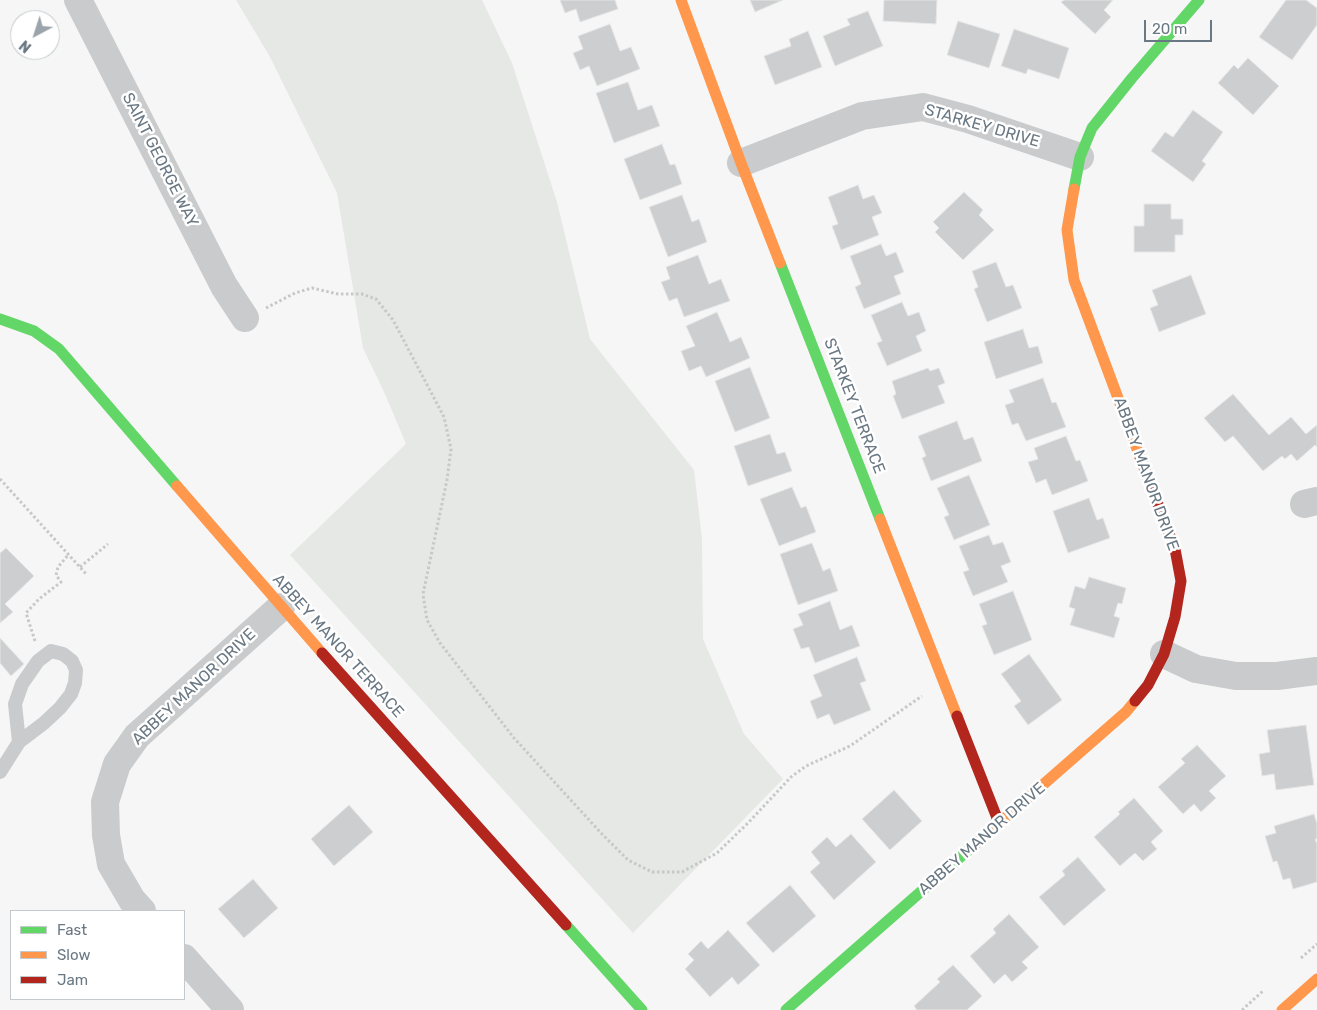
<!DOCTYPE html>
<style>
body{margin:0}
#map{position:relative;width:1317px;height:1010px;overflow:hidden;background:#f6f6f6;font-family:Rubik,sans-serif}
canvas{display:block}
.legend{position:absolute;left:10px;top:910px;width:175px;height:90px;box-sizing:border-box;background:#fff;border:1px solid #c3c9cd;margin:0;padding:6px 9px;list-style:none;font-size:15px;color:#6a7883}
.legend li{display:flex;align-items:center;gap:10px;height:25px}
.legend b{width:25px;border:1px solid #c3c9cd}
.north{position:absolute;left:10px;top:10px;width:50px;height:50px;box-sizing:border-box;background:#fff;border:1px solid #c3c9cd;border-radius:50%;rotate:220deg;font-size:14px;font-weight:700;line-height:20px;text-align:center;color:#6a7883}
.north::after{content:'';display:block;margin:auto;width:18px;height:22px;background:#9ba4ab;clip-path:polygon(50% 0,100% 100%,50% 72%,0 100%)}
.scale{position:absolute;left:1144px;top:20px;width:68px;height:22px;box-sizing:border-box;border:2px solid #6a7883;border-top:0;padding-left:6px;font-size:15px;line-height:18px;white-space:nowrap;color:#6a7883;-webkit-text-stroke:4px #fff;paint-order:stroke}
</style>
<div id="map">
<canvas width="1317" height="1010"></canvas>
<ul class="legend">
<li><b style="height:6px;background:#63d668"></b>Fast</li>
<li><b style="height:6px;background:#ff974d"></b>Slow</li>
<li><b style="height:6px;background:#b3261e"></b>Jam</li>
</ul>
<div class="north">N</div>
<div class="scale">20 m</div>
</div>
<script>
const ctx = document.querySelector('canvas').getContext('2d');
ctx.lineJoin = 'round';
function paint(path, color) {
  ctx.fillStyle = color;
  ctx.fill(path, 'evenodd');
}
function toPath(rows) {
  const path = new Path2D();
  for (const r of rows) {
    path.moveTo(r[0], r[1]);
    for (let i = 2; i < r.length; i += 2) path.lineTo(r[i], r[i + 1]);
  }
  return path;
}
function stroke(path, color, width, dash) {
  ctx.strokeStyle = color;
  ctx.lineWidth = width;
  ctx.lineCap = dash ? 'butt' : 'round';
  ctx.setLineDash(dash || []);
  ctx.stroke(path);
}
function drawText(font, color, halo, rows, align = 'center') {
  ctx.font = font + ' Rubik,sans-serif';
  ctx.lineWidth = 5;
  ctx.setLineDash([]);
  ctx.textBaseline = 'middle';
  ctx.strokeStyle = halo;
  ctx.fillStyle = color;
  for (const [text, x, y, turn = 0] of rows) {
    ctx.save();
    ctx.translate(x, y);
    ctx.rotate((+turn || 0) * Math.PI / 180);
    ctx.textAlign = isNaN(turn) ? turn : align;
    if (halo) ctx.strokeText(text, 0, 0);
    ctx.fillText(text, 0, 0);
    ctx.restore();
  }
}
paint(toPath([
 [236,0,482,0,512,63,557,202,590,339,694,470,702,539,703,639,744,734,783,779,633,933,290,555,406,444,385,394,363,348,337,193,270,57]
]), '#e5e8e4');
const building = toPath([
 [560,0,615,0,618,9,580,22,576,9,565,13,560,0],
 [750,0,783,0,755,12,750,0],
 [884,0,937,0,936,24,883,21,884,0],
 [1064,0,1113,0,1104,10,1111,17,1095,34,1061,2,1064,0],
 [1286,0,1306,0,1317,8,1317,25,1292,60,1259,37,1286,0],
 [868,11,883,46,835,66,823,36,850,25,847,19,868,11],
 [958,21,1000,34,989,68,947,55,958,21],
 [610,24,620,51,631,47,640,69,597,86,589,66,580,70,573,53,583,49,578,36,610,24],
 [1014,29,1069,48,1059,79,1028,69,1026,74,1001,66,1014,29],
 [808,31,822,67,775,85,764,56,791,46,789,39,808,31],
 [1248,58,1279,86,1253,115,1218,83,1234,65,1238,69,1248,58],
 [628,82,638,110,652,105,660,126,614,143,596,93,628,82],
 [1193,110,1223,132,1202,161,1206,164,1193,182,1151,151,1165,132,1173,137,1193,110],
 [662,144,670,165,675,164,682,184,640,200,624,159,662,144],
 [858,185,863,199,874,195,882,213,872,217,879,235,841,250,832,226,838,224,828,197,858,185],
 [964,192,983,210,979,215,994,230,963,260,935,232,939,228,933,222,964,192],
 [682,195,692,222,699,219,707,242,668,257,649,207,682,195],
 [1144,204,1171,204,1171,219,1183,219,1183,235,1175,235,1175,252,1134,252,1134,226,1144,226,1144,204],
 [881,244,886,256,896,252,904,272,894,276,901,294,864,309,855,287,861,284,850,256,881,244],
 [698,255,709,284,721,279,730,301,684,317,677,298,669,301,661,282,670,279,666,267,698,255],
 [996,262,1006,287,1013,285,1022,308,987,322,974,289,978,287,972,271,996,262],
 [1191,275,1206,314,1159,332,1150,308,1158,305,1152,290,1191,275],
 [902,302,908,316,919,312,926,331,916,336,922,351,887,366,877,343,882,341,871,315,902,302],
 [717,312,730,342,741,337,750,358,706,377,701,366,689,371,681,351,695,346,686,326,717,312],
 [1023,329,1029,348,1038,346,1043,363,996,379,984,342,1023,329],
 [750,367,770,418,735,432,715,381,750,367],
 [928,368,930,371,939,368,945,383,938,386,945,403,902,419,893,396,896,394,892,381,928,368],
 [1043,378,1052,403,1056,402,1066,427,1026,441,1018,423,1012,425,1005,405,1014,402,1009,390,1043,378],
 [1233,394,1269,435,1291,417,1306,434,1317,425,1317,447,1315,445,1297,461,1291,454,1285,459,1282,456,1263,471,1233,436,1225,442,1204,418,1233,394],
 [957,421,964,440,973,437,982,461,931,481,922,458,926,456,918,436,957,421],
 [770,434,777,454,785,452,792,471,748,486,734,446,770,434],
 [1066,436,1076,461,1080,460,1088,481,1052,495,1046,479,1036,483,1028,462,1038,459,1034,448,1066,436],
 [969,475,990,525,954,540,944,517,949,515,937,488,969,475],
 [792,487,801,508,806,506,816,532,779,546,760,499,792,487],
 [1089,498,1097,520,1103,518,1110,538,1068,553,1053,511,1089,498],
 [989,535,993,545,1003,542,1011,562,1001,566,1008,582,973,596,963,572,969,570,959,546,989,535],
 [812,543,823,571,830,568,838,591,798,605,780,554,812,543],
 [6,548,34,576,5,604,13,612,0,623,0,553,6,548],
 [1089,577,1126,588,1122,604,1118,603,1114,616,1120,618,1114,638,1070,625,1075,609,1069,607,1075,586,1085,589,1089,577],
 [1013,591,1032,640,994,655,982,626,987,624,979,604,1013,591],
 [830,601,840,630,852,625,860,646,815,663,809,647,801,649,793,629,803,625,798,614,830,601],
 [0,638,24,664,11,676,0,663,0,638],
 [1029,654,1062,700,1028,725,1014,706,1021,701,1001,674,1029,654],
 [857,657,866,681,860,683,871,710,834,725,829,714,817,719,810,701,822,696,813,675,857,657],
 [1306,725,1314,785,1276,790,1274,774,1262,776,1259,754,1270,752,1267,730,1306,725],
 [1197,745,1226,776,1209,791,1216,798,1201,812,1194,804,1183,814,1158,787,1185,763,1181,759,1197,745],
 [894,790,922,821,890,850,862,819,894,790],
 [1134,798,1163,831,1151,842,1157,849,1143,861,1135,853,1120,866,1094,837,1120,814,1118,812,1134,798],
 [349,805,373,832,334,866,311,839,349,805],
 [1314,814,1317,824,1317,839,1315,839,1317,844,1317,882,1293,889,1290,878,1283,880,1277,861,1273,862,1265,836,1276,833,1274,826,1314,814],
 [851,834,876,862,834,900,810,872,820,863,811,852,827,837,836,847,851,834],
 [1078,857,1106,890,1064,926,1039,897,1065,875,1062,871,1078,857],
 [253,879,278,908,244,938,218,909,253,879],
 [790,885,816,916,773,953,746,923,790,885],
 [1009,914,1039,947,1022,962,1028,968,1012,982,1005,974,994,984,970,956,996,933,993,929,1009,914],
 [728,930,760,965,738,985,732,977,710,997,685,969,694,960,688,954,701,941,708,949,728,930],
 [953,965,982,996,967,1010,917,1010,914,1006,940,982,937,979,953,965]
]);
paint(building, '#cdcecf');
stroke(building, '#e6e6e6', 1);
stroke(toPath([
 [266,308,295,293,312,288,338,294,362,294,376,299,393,320,444,417,451,449,447,480,423,594,427,620,440,643,514,738,601,833,628,860,652,872,682,872,717,853,748,823,791,777,806,766,850,746,922,696],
 [0,479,87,575],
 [80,567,108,544],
 [35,641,26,613,39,599,61,582,56,575,58,567,69,554],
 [1301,958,1317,944],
 [1242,1010,1264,990]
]), '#c7c8c9', 3, [2.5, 2.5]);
stroke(toPath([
 [0,772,19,742,44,723,60,708,71,694,75,683,76,670,72,661,63,654,51,651,38,661,22,684,15,704,19,742]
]), '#c9cbcc', 14);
stroke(toPath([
 [78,0,224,286,245,318],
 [741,163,862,116,923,107,968,119,1080,157],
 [1304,504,1317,501],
 [1164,654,1196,669,1236,676,1277,676,1317,671],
 [142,911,132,900,111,864,106,835,105,802,117,764,137,736,281,607],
 [184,958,230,1010]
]), '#c9cbcc', 28);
stroke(toPath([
 [1074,189,1080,157,1092,128,1132,78,1199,0],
 [780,263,880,519],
 [0,319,34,331,59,349,177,486],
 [566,925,642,1010],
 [786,1010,973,846]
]), '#63d668', 11);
stroke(toPath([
 [681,0,741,163,780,263],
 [1074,189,1067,230,1074,280,1140,457],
 [177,486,322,653],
 [880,519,957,716],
 [973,846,1126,712,1135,701],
 [1282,1010,1317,979]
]), '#ff974d', 11);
stroke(toPath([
 [322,653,566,925],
 [1135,701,1148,685,1164,654,1175,617,1181,581,1175,549,1140,457],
 [957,716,999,823]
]), '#b3261e', 11);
drawText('16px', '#6a7883', '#fff', [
 ["STARKEY DRIVE",982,126,16],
 ["SAINT GEORGE WAY",160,160,63],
 ["STARKEY TERRACE",854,406,69],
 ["ABBEY MANOR DRIVE",1146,474,70],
 ["ABBEY MANOR TERRACE",338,646,48],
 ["ABBEY MANOR DRIVE",194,687,-43],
 ["ABBEY MANOR DRIVE",982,839,-41]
]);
</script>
